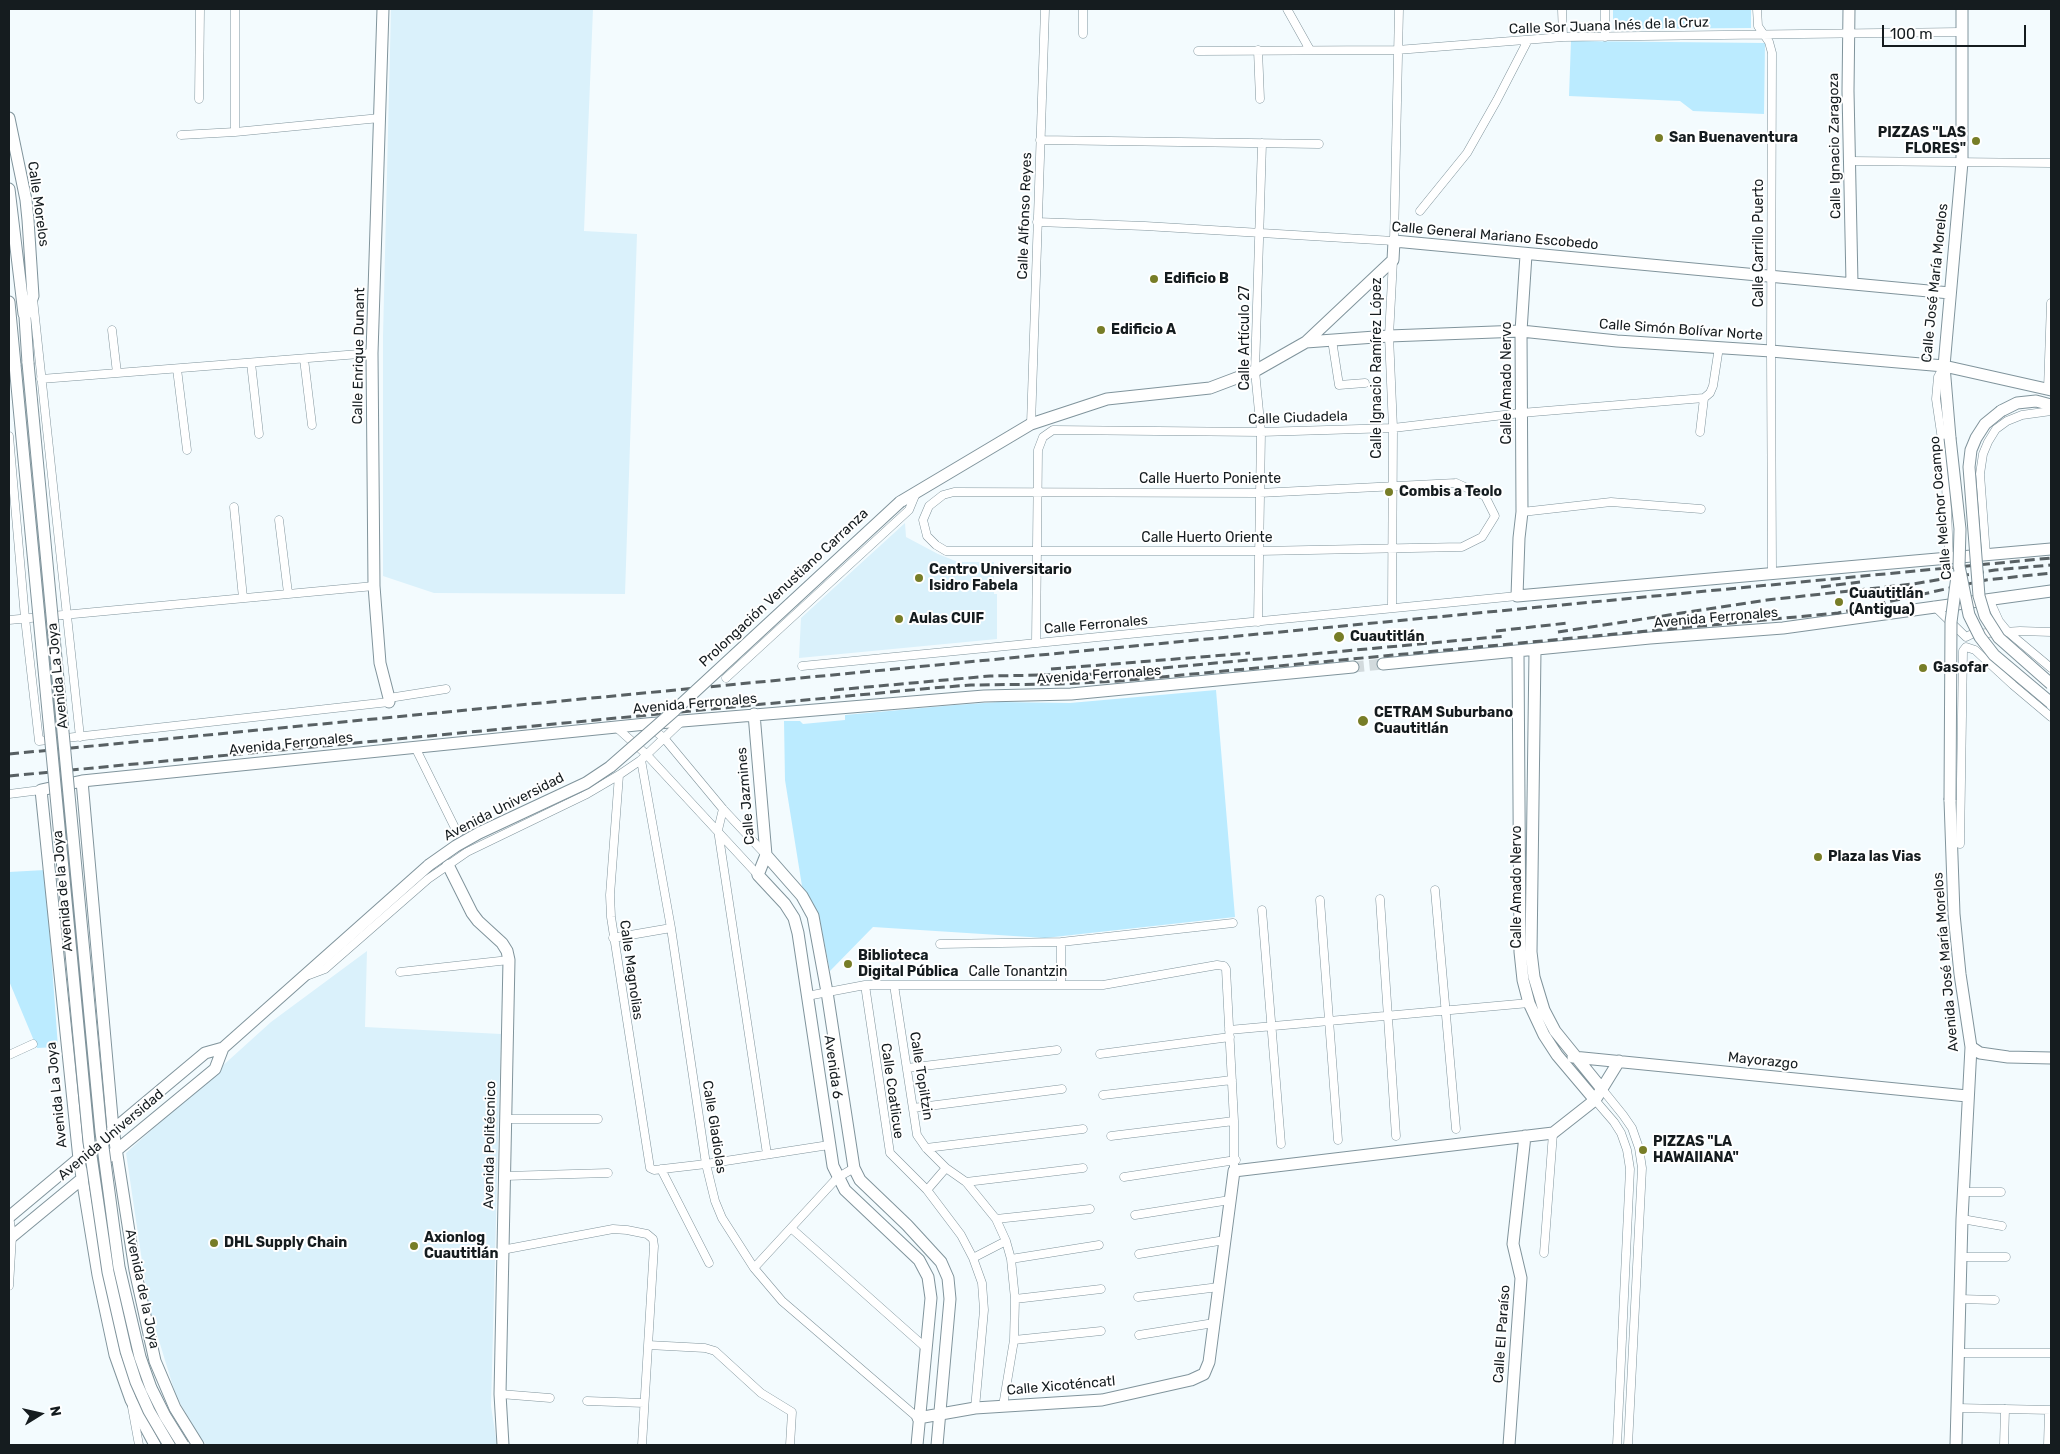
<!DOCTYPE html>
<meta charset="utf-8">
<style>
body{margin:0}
#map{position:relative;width:2060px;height:1454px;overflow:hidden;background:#f3fbfe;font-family:Rubik,sans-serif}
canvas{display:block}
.frame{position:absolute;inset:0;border:10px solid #151c1f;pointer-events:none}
.north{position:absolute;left:15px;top:1389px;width:50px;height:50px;-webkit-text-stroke:4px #fff;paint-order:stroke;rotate:80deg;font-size:14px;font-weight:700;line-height:20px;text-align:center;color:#151c1f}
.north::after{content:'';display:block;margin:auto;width:18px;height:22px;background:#151c1f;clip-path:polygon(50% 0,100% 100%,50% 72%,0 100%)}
.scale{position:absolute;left:1882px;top:25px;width:144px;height:22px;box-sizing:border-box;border:2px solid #151c1f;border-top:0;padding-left:6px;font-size:15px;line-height:18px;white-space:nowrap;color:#151c1f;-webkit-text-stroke:4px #fff;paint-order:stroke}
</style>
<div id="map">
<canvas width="2060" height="1454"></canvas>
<div class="frame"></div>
<div class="north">N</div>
<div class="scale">100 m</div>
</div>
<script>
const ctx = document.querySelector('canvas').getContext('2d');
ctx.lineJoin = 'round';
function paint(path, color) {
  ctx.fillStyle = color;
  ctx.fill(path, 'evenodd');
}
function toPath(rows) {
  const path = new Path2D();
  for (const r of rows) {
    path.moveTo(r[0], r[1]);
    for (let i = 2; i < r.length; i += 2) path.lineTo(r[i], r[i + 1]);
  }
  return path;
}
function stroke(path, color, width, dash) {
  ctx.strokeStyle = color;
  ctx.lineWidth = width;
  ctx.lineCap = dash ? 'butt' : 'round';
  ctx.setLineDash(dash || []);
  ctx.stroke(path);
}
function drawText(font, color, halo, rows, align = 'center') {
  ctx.font = font + ' Rubik,sans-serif';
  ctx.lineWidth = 4;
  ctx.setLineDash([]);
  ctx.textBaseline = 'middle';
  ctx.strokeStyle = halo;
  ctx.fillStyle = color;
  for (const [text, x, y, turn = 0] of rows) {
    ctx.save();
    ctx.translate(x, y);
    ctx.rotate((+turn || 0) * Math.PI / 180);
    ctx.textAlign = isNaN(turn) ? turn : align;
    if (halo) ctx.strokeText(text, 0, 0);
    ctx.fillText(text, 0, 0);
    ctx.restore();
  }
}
paint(toPath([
 [391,9,593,9,584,231,637,234,625,594,434,593,383,576,383,336],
 [905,523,906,537,938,554,958,562,994,562,994,594,997,594,997,639,799,658,801,618],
 [367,951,365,1027,501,1034,491,1406,497,1445,207,1445,200,1438,176,1396,149,1308,126,1153,271,1022]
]), '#daf1fb');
paint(toPath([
 [1613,9,1751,9,1751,28,1613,29],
 [1571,41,1765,43,1764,114,1693,111,1680,101,1569,96],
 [1216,690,1235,917,1045,938,873,927,830,971,819,917,802,886,785,780,784,721,800,721,803,724,845,720,845,715,955,705,998,702,1070,703],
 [45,870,58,1047,37,1048,9,981,9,872]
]), '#bbebff');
stroke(toPath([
 [1353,667,1383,664]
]), '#d2dadd', 11, [11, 5.5]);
const street = toPath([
 [1287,9,1310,50],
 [1562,9,1563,37],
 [1757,9,1758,26,1769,42,1772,53,1771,351,1772,572],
 [1083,34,1083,9],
 [1605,37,1605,9],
 [1258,50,1260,99],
 [1198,51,1397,50,1563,37,1961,32],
 [199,99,200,9],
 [235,132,235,9],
 [181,135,235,132,380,118],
 [1040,140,1319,144],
 [1850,161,2051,163],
 [1420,211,1467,153,1497,100,1528,40],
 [1037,222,1145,226,1394,241,1399,9],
 [33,299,80,737],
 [112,330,117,373],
 [1332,340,1339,385,1365,383],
 [304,359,312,425],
 [251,363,259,434],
 [1943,368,1938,377,1936,399,1945,460,1949,559],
 [177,369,187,450],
 [41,379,372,353],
 [2048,389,2051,303],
 [1031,424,1045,9],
 [1700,432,1704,398],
 [9,436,25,618,39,741,389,702],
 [1456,483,1485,496,1495,516,1482,537,1462,547,1259,551,946,551,936,545,927,536,923,520,929,506,943,495,954,492,1259,493,1456,483],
 [234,507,243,598],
 [1522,512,1611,502,1701,509],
 [279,520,288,593],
 [1986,555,1980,474,1983,454,1988,442,1996,429,2007,421,2022,415,2051,411],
 [1989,599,1999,621,2008,632,2051,668],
 [1934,606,1966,637,1972,634,2020,631,2051,632],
 [1392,607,1393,428,1389,336,1393,260],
 [9,620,374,586],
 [1258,622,1261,432,1255,371,1262,143],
 [1036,643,1038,450,1043,437,1053,430,1261,432,1393,428,1521,413,1704,398,1710,393,1713,386,1719,347],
 [802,666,1517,596],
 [726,678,909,510,916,493],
 [389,698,446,689],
 [616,727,646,754,758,875],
 [650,727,664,738,723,809,766,855],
 [415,747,458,834],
 [641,760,671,928,706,1164,715,1201,722,1218,754,1268,782,1301,918,1418],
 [619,775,610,895,611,917,650,1168,654,1170,706,1164,829,1145],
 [9,794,41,790],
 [723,809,718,830,767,1154],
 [1960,844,1963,651,1966,647,1975,650,2013,685,2051,717],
 [1435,890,1456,1129],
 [1380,899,1396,1136],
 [1320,900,1338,1140],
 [1262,910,1281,1144],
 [613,938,671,928],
 [1061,942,1061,985],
 [940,944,1061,942,1233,923],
 [400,972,509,960],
 [309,975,325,969,428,879,467,852,585,795,619,775,641,760,682,721],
 [865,985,890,1153,927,1190,961,1235,973,1258,982,1283,984,1310,975,1408],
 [894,985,917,1135,926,1148,946,1168,966,1182,996,1219,1006,1241,1011,1259,1015,1299,1014,1340,1003,1406],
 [807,996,865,985,1103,985,1217,965,1224,966,1226,969,1234,1121,1234,1171],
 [1229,1030,1529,1003],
 [1100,1054,1230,1037],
 [9,1055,33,1044],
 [907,1068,1057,1050],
 [1602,1089,1623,1115,1632,1128,1639,1148,1642,1168,1628,1445],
 [1103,1095,1232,1080],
 [1595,1100,1614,1122,1621,1133,1627,1150,1630,1169,1617,1445],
 [913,1108,1062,1089],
 [506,1119,598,1119],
 [1111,1136,1234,1121],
 [926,1148,1083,1129],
 [661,1169,709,1263],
 [505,1176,608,1173],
 [1124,1177,1236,1160],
 [966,1182,1083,1168],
 [927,1190,946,1168],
 [1963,1192,2001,1192],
 [1135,1215,1230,1200],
 [9,1216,12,1236,9,1286],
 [996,1219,1090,1209],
 [1962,1219,2002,1226],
 [791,1228,926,1348],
 [502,1250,613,1229,627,1230,647,1234,653,1239,654,1246,642,1445],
 [1544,1253,1553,1133],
 [1139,1254,1225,1240],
 [1960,1257,2006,1257],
 [973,1258,1006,1241],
 [1011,1259,1099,1245],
 [754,1268,837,1178,854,1168],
 [1138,1297,1219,1287],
 [1015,1299,1101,1289],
 [1959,1299,1995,1300],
 [1139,1335,1214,1323],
 [1014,1340,1101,1331],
 [648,1345,705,1348,715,1351,761,1393,792,1412,790,1445],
 [1959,1353,2051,1353],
 [500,1394,550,1398],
 [587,1401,644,1403],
 [132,1407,139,1445],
 [1957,1408,2051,1410],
 [2004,1445,2005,1409],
 [2048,1445,2049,1410]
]);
const secondary = toPath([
 [383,9,372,353,374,586,380,663,389,698,389,702],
 [1849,9,1848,91,1852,283],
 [9,118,26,200,28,220,33,296,25,317,28,363],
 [9,189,24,314],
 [1526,255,1521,331,1522,512,1519,538,1517,596,2051,549],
 [9,302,15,365],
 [1306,342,1389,336,1521,331,1617,341,1771,351,1944,366,2051,390],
 [2001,411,2017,403,2036,401,2051,405],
 [1950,438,1944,366,1962,162,1962,9],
 [900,502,1031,424,1107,399,1210,388,1255,371,1306,342,1393,260,1394,241,1950,293],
 [1535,651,1531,952,1534,977,1544,1010,1555,1031,1602,1089],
 [1518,652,1520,952,1523,980,1529,1003,1544,1035,1557,1055,1595,1100],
 [1383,664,1650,638,1783,628,2051,591],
 [754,714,766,855,758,875,785,904,794,918,798,933,833,1166,845,1190,919,1260,928,1277,931,1298,917,1445],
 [82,781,113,1129,135,1270,155,1361,175,1408,198,1445],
 [1950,800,1954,914,1960,974,1971,1047,1962,1219,1956,1445],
 [766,855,802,896,813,916,827,992,854,1168,860,1180,907,1225,941,1262,948,1278,950,1299,937,1445],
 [448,865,472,913,478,921,502,943,507,951,509,960,500,1394,503,1445],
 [1971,1047,1980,1053,2008,1057,2051,1058],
 [1573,1057,1967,1096],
 [9,1217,205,1053,223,1048,429,865],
 [9,1239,215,1069,223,1048],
 [918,1418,975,1408,1102,1400,1191,1380,1204,1374,1209,1362,1234,1171,1553,1133,1595,1100,1619,1061],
 [155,1445,131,1400,115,1355,98,1275,79,1159,41,790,82,781,646,724,984,696,1071,694,1353,667],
 [1509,1445,1521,1278,1513,1244,1525,1136]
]);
stroke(street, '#80949c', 9);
stroke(secondary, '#80949c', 13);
stroke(street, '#fff', 8);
stroke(secondary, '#fff', 11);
stroke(toPath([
 [1821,587,1860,582],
 [1496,631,1568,623],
 [1558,632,1767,600,1913,584,1995,570,2051,565],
 [1051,669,1250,653],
 [834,690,990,676,1098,674,1506,636],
 [9,754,2051,558],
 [9,776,932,688,971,685,1058,684,1119,681,1838,613,1986,580,2051,573]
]), '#586063', 3, [10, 5]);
const secondaryBridge = toPath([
 [28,363,101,1132,119,1267,140,1357,151,1388,165,1416,183,1445],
 [15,365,89,1142,108,1272,126,1351,136,1382,149,1411,169,1445],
 [2001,411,1985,424,1976,438,1971,450,1969,467,1979,596,1985,616,1999,638,2051,684],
 [1950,438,1960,529,1959,566,1969,615,1980,637,1994,655,2051,703],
 [1950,800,1951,622,1957,576],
 [429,865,456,846,479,833,586,783,610,767,675,710,900,502]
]);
stroke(secondaryBridge, '#80949c', 13, []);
stroke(secondaryBridge, '#fff', 11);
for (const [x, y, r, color] of [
 [1659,138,5,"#777d27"],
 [1976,141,5,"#777d27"],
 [1154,279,5,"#777d27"],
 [1101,330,5,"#777d27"],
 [1389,492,5,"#777d27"],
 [919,578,5,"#777d27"],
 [1839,602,5,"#777d27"],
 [899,619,5,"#777d27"],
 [1339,637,6,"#777d27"],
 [1923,668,5,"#777d27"],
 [1363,721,6,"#777d27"],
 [1818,857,5,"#777d27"],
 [848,964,5,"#777d27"],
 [1643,1150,5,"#777d27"],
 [214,1243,5,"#777d27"],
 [414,1246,5,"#777d27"]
]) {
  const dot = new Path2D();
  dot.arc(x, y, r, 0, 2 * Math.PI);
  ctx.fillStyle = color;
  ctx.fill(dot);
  stroke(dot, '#fff', 2);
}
drawText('14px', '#151c1f', '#fff', [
 ["Calle Sor Juana Inés de la Cruz",1609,26,-2],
 ["Calle Ignacio Zaragoza",1835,146,-91],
 ["Calle Morelos",38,204,82],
 ["Calle Alfonso Reyes",1025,216,-88],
 ["Calle General Mariano Escobedo",1495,236,5],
 ["Calle Carrillo Puerto",1759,243,-90],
 ["Calle José María Morelos",1935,283,-84],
 ["Calle Simón Bolívar Norte",1681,330,4],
 ["Calle Artículo 27",1245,338,-90],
 ["Calle Enrique Dunant",359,356,-89],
 ["Calle Ignacio Ramírez López",1377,368,-90],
 ["Calle Amado Nervo",1507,383,-90],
 ["Calle Ciudadela",1298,418,-2],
 ["Calle Huerto Poniente",1210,479],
 ["Calle Melchor Ocampo",1941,508,-95],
 ["Calle Huerto Oriente",1207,538],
 ["Prolongación Venustiano Carranza",784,588,-43],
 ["Avenida Ferronales",1716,618,-5],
 ["Calle Ferronales",1096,625,-5],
 ["Avenida Ferronales",1099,675,-4],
 ["Avenida La Joya",58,676,-96],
 ["Avenida Ferronales",695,704,-5],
 ["Avenida Ferronales",291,744,-6],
 ["Calle Jazmines",746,796,-95],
 ["Avenida Universidad",504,807,-27],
 ["Calle Amado Nervo",1517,887,-90],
 ["Avenida de la Joya",63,891,-95],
 ["Avenida José María Morelos",1946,962,-95],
 ["Calle Magnolias",631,970,82],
 ["Calle Tonantzin",1018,972],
 ["Mayorazgo",1763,1061,6],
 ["Avenida 6",833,1067,82],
 ["Calle Topiltzin",921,1076,81],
 ["Calle Coatlicue",892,1091,82],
 ["Avenida La Joya",57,1095,-96],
 ["Calle Gladiolas",714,1127,81],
 ["Avenida Universidad",111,1135,-40],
 ["Avenida Politécnico",490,1145,-89],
 ["Avenida de la Joya",142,1289,78],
 ["Calle El Paraíso",1502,1334,-86],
 ["Calle Xicoténcatl",1061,1386,-5]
]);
drawText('bold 14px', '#151c1f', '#fff', [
 ["PIZZAS \"LAS",1966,133,"right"],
 ["FLORES\"",1966,149,"right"],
 ["San Buenaventura",1669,138],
 ["Edificio B",1164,279],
 ["Edificio A",1111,330],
 ["Combis a Teolo",1399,492],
 ["Centro Universitario",929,570],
 ["Isidro Fabela",929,586],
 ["Cuautitlán",1849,594],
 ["(Antigua)",1849,610],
 ["Aulas CUIF",909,619],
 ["Cuautitlán",1350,637],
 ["Gasofar",1933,668],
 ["CETRAM Suburbano",1374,713],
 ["Cuautitlán",1374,729],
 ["Plaza las Vias",1828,857],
 ["Biblioteca",858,956],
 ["Digital Pública",858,972],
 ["PIZZAS \"LA",1653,1142],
 ["HAWAIIANA\"",1653,1158],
 ["Axionlog",424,1238],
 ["Cuautitlán",424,1254],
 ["DHL Supply Chain",224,1243]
], 'left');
</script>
